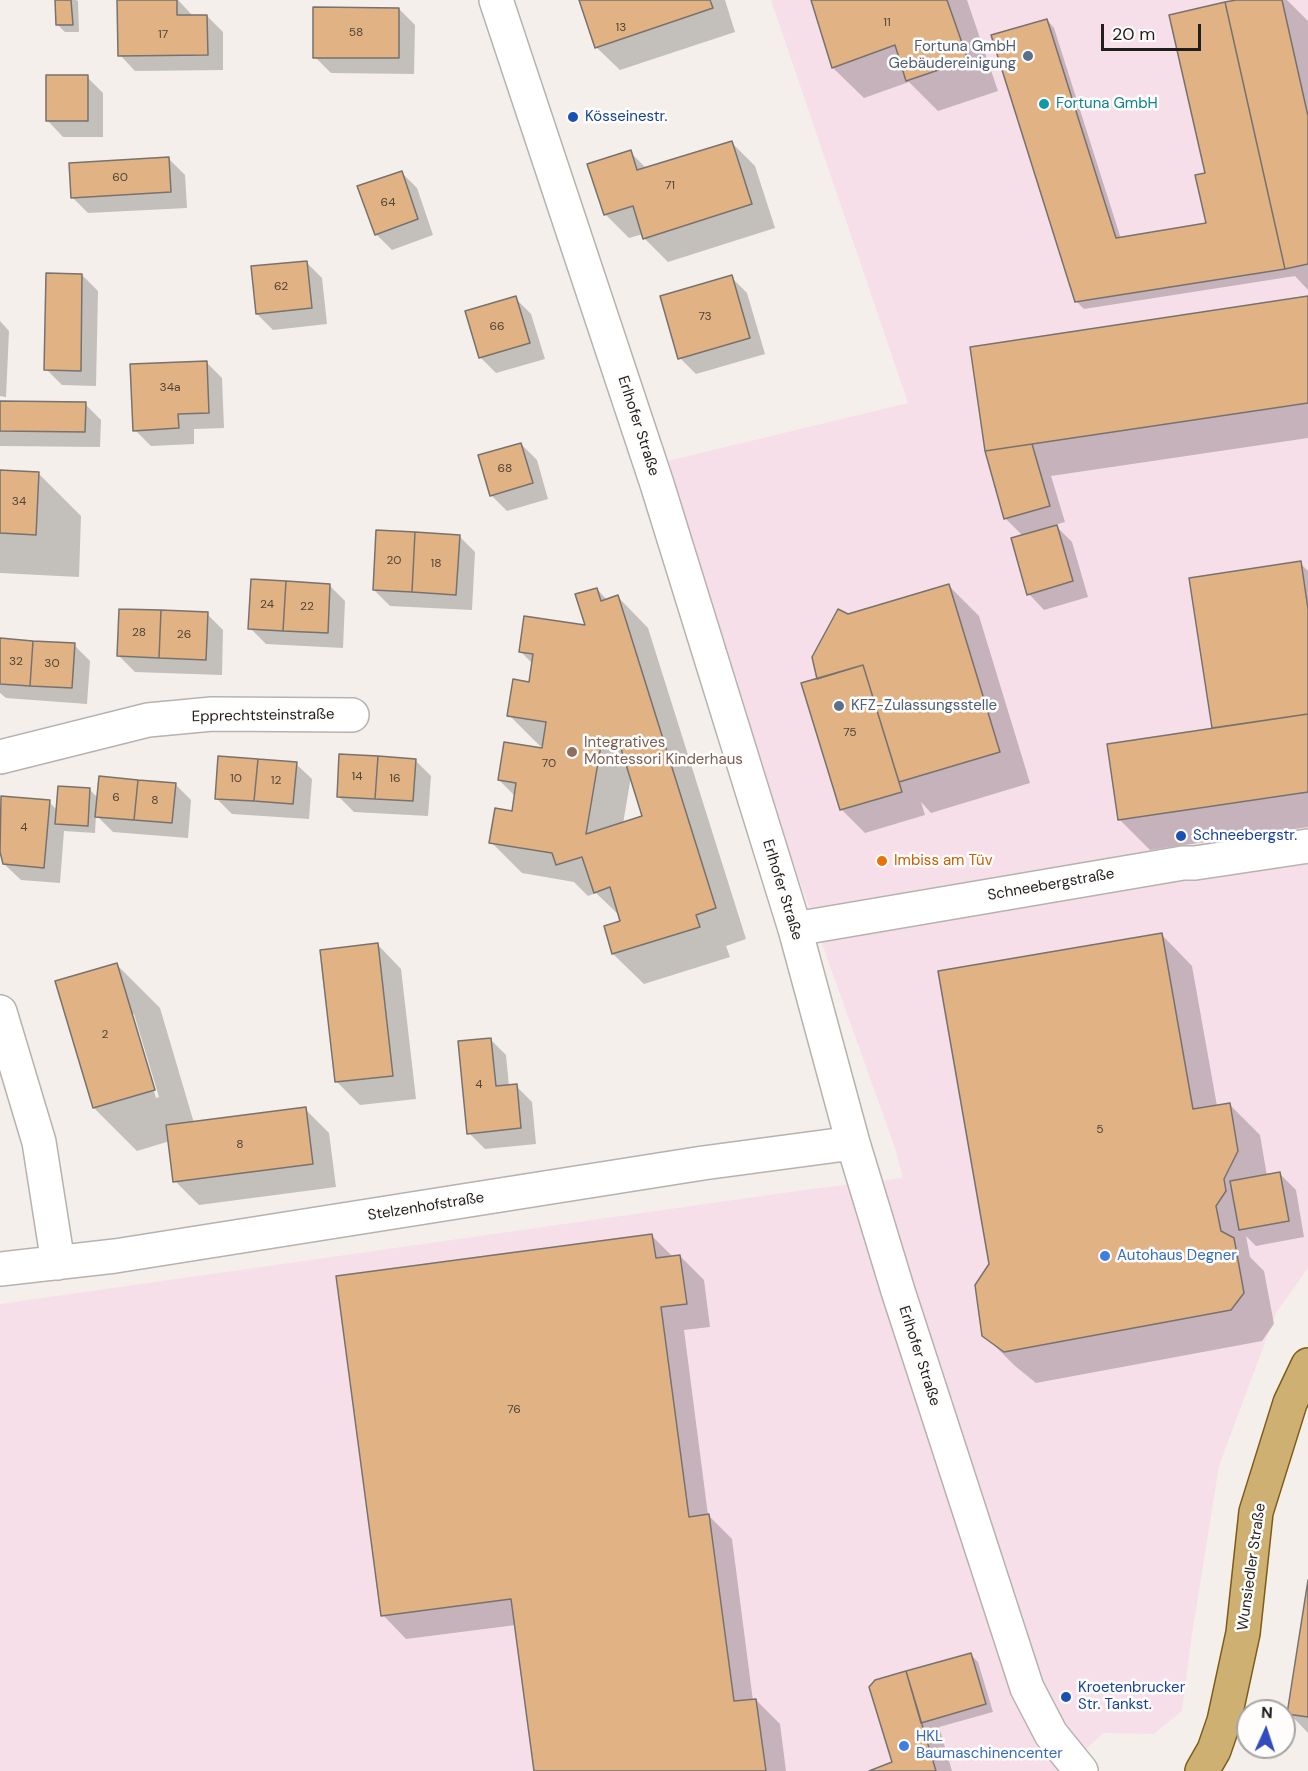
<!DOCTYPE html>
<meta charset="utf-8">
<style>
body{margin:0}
#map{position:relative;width:1308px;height:1771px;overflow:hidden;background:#f4efea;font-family:"DM Sans",sans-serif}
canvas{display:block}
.north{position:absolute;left:1236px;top:1699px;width:60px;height:60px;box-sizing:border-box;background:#fefdfc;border:2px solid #a6a4a3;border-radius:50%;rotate:3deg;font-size:16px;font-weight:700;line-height:24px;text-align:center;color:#211f1d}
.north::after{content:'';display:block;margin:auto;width:21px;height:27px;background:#324cbd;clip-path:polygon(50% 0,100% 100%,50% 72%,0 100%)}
.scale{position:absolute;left:1101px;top:24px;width:100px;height:27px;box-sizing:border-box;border:3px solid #211f1d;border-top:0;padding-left:8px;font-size:18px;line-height:21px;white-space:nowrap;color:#211f1d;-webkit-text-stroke:4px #fefdfc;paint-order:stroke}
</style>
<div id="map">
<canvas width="1308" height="1771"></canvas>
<div class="north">N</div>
<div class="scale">20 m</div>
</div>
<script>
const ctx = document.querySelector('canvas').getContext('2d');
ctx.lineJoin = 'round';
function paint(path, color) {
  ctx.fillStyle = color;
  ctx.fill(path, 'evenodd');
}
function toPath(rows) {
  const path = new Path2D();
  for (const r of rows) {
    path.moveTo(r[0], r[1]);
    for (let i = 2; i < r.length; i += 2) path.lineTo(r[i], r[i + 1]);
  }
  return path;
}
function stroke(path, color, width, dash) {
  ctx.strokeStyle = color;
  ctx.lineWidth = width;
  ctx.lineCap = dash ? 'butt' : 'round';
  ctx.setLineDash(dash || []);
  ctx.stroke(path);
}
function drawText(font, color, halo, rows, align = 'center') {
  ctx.font = font + ' "DM Sans",sans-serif';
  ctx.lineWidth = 5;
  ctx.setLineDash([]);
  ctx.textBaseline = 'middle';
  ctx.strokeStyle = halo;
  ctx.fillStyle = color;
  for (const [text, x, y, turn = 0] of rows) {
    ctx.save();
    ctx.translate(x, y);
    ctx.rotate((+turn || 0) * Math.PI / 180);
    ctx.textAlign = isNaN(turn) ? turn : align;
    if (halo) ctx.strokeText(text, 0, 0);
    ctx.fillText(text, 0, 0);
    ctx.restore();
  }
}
paint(toPath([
 [771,0,1308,0,1308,1268,1276,1313,1219,1466,1191,1641,1182,1711,1154,1734,1103,1733,1063,1771,0,1771,0,1304,804,1190,903,1178,895,1148,651,465,908,403]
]), '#f7dfe9');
paint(toPath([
 [56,0,76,0,78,1,79,32,65,32,58,25],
 [119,0,178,0,193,16,207,16,223,32,223,70,135,71,120,55],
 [580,0,725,0,735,32,620,70,596,47],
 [813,0,967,0,998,91,938,111,909,82,864,98,833,68],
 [1243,0,1287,0,1308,21,1308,290,1295,276,1084,309,1076,301,1047,20,1054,28,1121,239,1208,225,1207,174],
 [399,9,415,25,414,74,331,73,315,57],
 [87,77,103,93,103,137,63,137,48,121],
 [731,142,755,166,775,228,668,262,644,238,643,234,629,238,605,214,630,152,647,169],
 [169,159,185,175,187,208,88,213,72,197],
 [401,172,417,188,433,235,392,250,376,234],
 [306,262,322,278,327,324,273,330,257,314],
 [82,275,98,291,96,386,62,385,46,369],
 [731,277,747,293,765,354,696,374,680,358],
 [515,298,531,314,545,359,496,373,480,357],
 [1308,298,1308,438,1051,476,1065,522,1055,525,1072,542,1088,597,1044,610,1029,594,1023,536,1005,518,987,450],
 [0,321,9,331,6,397,0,396],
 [206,362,222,378,224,428,194,429,194,444,151,446,135,430],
 [0,403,85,404,101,420,100,447,0,446],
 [521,444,537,460,548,499,507,511,491,495],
 [0,471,38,473,81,516,79,577,0,573],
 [459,536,475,552,472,610,390,606,374,590],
 [1300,563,1308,571,1308,827,1150,850,1119,819,1213,729,1191,579],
 [329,585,345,601,343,648,266,644,250,628],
 [948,585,979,616,1030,783,931,813,921,802,925,815,865,833,841,809,848,616],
 [597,589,607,600,618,597,648,628,746,939,726,946,730,957,644,984,613,954,622,922,621,917,596,893,588,896,574,882,522,873,491,842,513,812,515,796,499,780,544,750,544,747,540,746,509,715,530,683,533,664,520,651,587,627],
 [631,776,644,817,623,824],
 [207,614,223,630,222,675,135,672,119,656],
 [0,640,74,645,90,661,87,704,6,698,0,693],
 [415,760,431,776,428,816,354,812,338,796],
 [296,764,312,779,309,819,232,814,216,798],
 [175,784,191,800,188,838,113,832,96,815,95,833,64,831,60,883,21,880,4,864,0,846,2,798,49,802,58,811,90,790,98,798],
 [1162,935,1192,966,1217,1106,1229,1104,1260,1135,1267,1176,1280,1174,1296,1190,1304,1237,1256,1246,1246,1236,1250,1257,1264,1271,1274,1324,1262,1341,1036,1383,1015,1366,984,1335,991,1264],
 [378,945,401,969,416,1099,360,1105,336,1081],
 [117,965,160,1008,194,1123,305,1109,329,1133,336,1187,199,1205,175,1181,170,1141,137,1151,94,1108],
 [131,1014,134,1014,159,1097,156,1098],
 [490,1039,506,1055,509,1086,516,1086,532,1102,536,1144,485,1149,469,1133],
 [652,1236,673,1257,680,1256,704,1280,710,1327,684,1330,708,1515,732,1539,753,1701,756,1700,780,1724,786,1771,536,1771,516,1625,406,1639,383,1615],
 [1308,1589,1308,1733,1289,1713],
 [970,1654,978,1662,993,1712,939,1727,952,1771,870,1771,894,1763,871,1688]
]), '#0003');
const building = toPath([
 [55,0,71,0,73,25,56,25,55,0],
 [117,0,177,0,177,15,207,15,208,55,118,56,117,0],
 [579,0,710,0,713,8,595,48,579,0],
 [811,0,947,0,968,60,906,81,895,45,832,68,811,0],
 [1236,0,1282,0,1308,116,1308,264,1285,269,1225,2,1236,0],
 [1225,2,1285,269,1075,302,991,35,1047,19,1116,238,1206,223,1195,175,1205,173,1169,15,1225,2],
 [313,7,399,8,399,58,313,58,313,7],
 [46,75,88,75,88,121,46,121,46,75],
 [732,141,752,204,643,239,633,206,604,215,587,164,631,150,637,170,732,141],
 [169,157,171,192,71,198,69,163,169,157],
 [402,171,418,219,375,235,357,186,402,171],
 [307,261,312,308,256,314,251,266,307,261],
 [46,273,82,274,81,371,44,370,46,273],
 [732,275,750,338,678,359,660,296,732,275],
 [516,296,530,343,479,358,465,311,516,296],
 [1308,296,1308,403,985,451,970,347,1308,296],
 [207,361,209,413,178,414,179,428,133,431,130,364,207,361],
 [0,401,86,402,85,432,0,431,0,401],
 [521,443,533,483,490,496,478,455,521,443],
 [1032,444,1050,506,1004,519,985,451,1032,444],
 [0,470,39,472,36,535,0,533,0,470],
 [1057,525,1073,581,1027,595,1011,538,1057,525],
 [376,530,415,532,412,592,373,590,376,530],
 [415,532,460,535,456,595,412,592,415,532],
 [1301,561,1308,609,1308,714,1212,728,1189,578,1301,561],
 [251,579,286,581,283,631,248,629,251,579],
 [286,581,330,584,328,633,283,631,286,581],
 [949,584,1000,752,899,782,863,665,817,679,812,657,838,609,848,614,949,584],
 [597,588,601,601,618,595,716,908,696,915,700,927,612,954,604,926,620,921,610,887,594,893,582,857,556,865,552,853,489,843,495,808,512,811,516,783,498,780,504,742,542,748,546,722,507,716,513,679,529,682,533,654,519,652,524,616,585,625,575,594,597,588],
 [602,739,619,742,642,816,586,834,602,739],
 [119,609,161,610,159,658,117,656,119,609],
 [161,610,208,612,206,660,159,658,161,610],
 [0,638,33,641,30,686,0,684,0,638],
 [33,641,75,643,72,688,30,686,33,641],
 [863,665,902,792,840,810,801,683,863,665],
 [1308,714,1308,792,1118,820,1107,744,1308,714],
 [339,754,378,756,375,799,337,797,339,754],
 [218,756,258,759,254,801,215,799,218,756],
 [378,756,416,759,413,801,375,799,378,756],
 [258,759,297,762,293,804,254,801,258,759],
 [99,776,138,780,134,820,95,817,99,776],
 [138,780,176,783,172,823,134,820,138,780],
 [58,786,90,788,88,826,55,824,58,786],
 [1,796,50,800,44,868,3,864,0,852,1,796],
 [1162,933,1193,1109,1230,1103,1238,1151,1224,1179,1226,1191,1216,1206,1221,1231,1234,1238,1244,1293,1231,1310,1004,1352,982,1336,975,1285,989,1264,938,971,1162,933],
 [378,943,393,1076,335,1082,320,950,378,943],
 [117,963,155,1090,93,1108,55,981,117,963],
 [491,1038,496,1086,517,1084,521,1128,467,1134,458,1041,491,1038],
 [306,1107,313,1164,173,1182,166,1125,306,1107],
 [1280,1172,1289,1221,1239,1230,1230,1181,1280,1172],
 [652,1234,656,1258,680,1255,687,1304,661,1307,689,1517,709,1514,734,1701,756,1699,766,1771,534,1771,511,1599,381,1616,336,1276,652,1234],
 [1308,1580,1308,1717,1287,1714,1308,1580],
 [971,1653,986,1704,921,1723,906,1671,971,1653],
 [906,1671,936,1771,869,1771,892,1762,869,1687,875,1680,906,1671]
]);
paint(building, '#e1b384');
stroke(building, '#77726e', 1.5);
const minor = toPath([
 [496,0,657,484,795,929,853,1143,898,1291,1027,1688,1051,1734,1081,1771],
 [0,757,148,720,212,714,352,715],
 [795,929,1183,863,1195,863,1308,846],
 [0,1012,39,1142,58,1263],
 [0,1269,115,1256,703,1163,853,1143]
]);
const major = toPath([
 [1202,1771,1214,1750,1224,1721,1243,1633,1256,1512,1290,1403,1308,1365]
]);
stroke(minor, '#b7b2ae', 36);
stroke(major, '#7d5c17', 36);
stroke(minor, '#fff', 33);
stroke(major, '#ceb172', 33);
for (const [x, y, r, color] of [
 [1028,56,6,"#5c6f8a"],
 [1044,104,6,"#0f9aa8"],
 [573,117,6,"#1a4fb4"],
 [839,706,6,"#5c6f8a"],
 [572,752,6,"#8d6e63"],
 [1181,836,6,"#1a4fb4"],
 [882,861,6,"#e8710a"],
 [1105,1256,6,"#3f7fe0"],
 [1066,1697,6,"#1a4fb4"],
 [904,1746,6,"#3f7fe0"]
]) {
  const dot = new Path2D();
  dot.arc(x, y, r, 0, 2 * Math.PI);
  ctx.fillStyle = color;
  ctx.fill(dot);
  stroke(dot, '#fefdfc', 2);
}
drawText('12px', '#514437', null, [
 ["11",887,23],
 ["13",621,28],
 ["58",356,33],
 ["17",163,35],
 ["60",120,178],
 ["71",670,186],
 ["64",388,203],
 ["62",281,287],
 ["73",705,317],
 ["66",497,327],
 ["34a",170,388],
 ["68",505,469],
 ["34",19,502],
 ["20",394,561],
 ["18",436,564],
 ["24",267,605],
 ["22",307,607],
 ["28",139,633],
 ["26",184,635],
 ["32",16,662],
 ["30",52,664],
 ["75",850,733],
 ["70",549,764],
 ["14",357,777],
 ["10",236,779],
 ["16",395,779],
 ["12",276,781],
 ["6",116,798],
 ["8",155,801],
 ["4",24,828],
 ["2",105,1035],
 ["4",479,1085],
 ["5",1100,1130],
 ["8",240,1145],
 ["76",514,1410]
]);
drawText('15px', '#4e5e75', '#fefdfc', [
 ["Fortuna GmbH",1016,47],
 ["Gebäudereinigung",1016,64],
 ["KFZ-Zulassungsstelle",851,706,"left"]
], 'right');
drawText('15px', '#0d838f', '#fefdfc', [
 ["Fortuna GmbH",1056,104]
], 'left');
drawText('15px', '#164399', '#fefdfc', [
 ["Kösseinestr.",585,117],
 ["Schneebergstr.",1193,836],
 ["Kroetenbrucker",1078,1688],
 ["Str. Tankst.",1078,1705]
], 'left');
drawText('15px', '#211f1d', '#fefdfc', [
 ["Erlhofer Straße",638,426,72],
 ["Epprechtsteinstraße",263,716,-1],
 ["Schneebergstraße",1051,885,-10],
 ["Erlhofer Straße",782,890,73],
 ["Stelzenhofstraße",426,1207,-9],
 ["Erlhofer Straße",919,1356,72],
 ["Wunsiedler Straße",1252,1567,-82]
]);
drawText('15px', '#785e54', '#fefdfc', [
 ["Integratives",584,743],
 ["Montessori Kinderhaus",584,760]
], 'left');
drawText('15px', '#c56008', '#fefdfc', [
 ["Imbiss am Tüv",894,861]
], 'left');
drawText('15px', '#366cbe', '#fefdfc', [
 ["Autohaus Degner",1117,1256],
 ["HKL",916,1737],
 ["Baumaschinencenter",916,1754]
], 'left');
</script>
